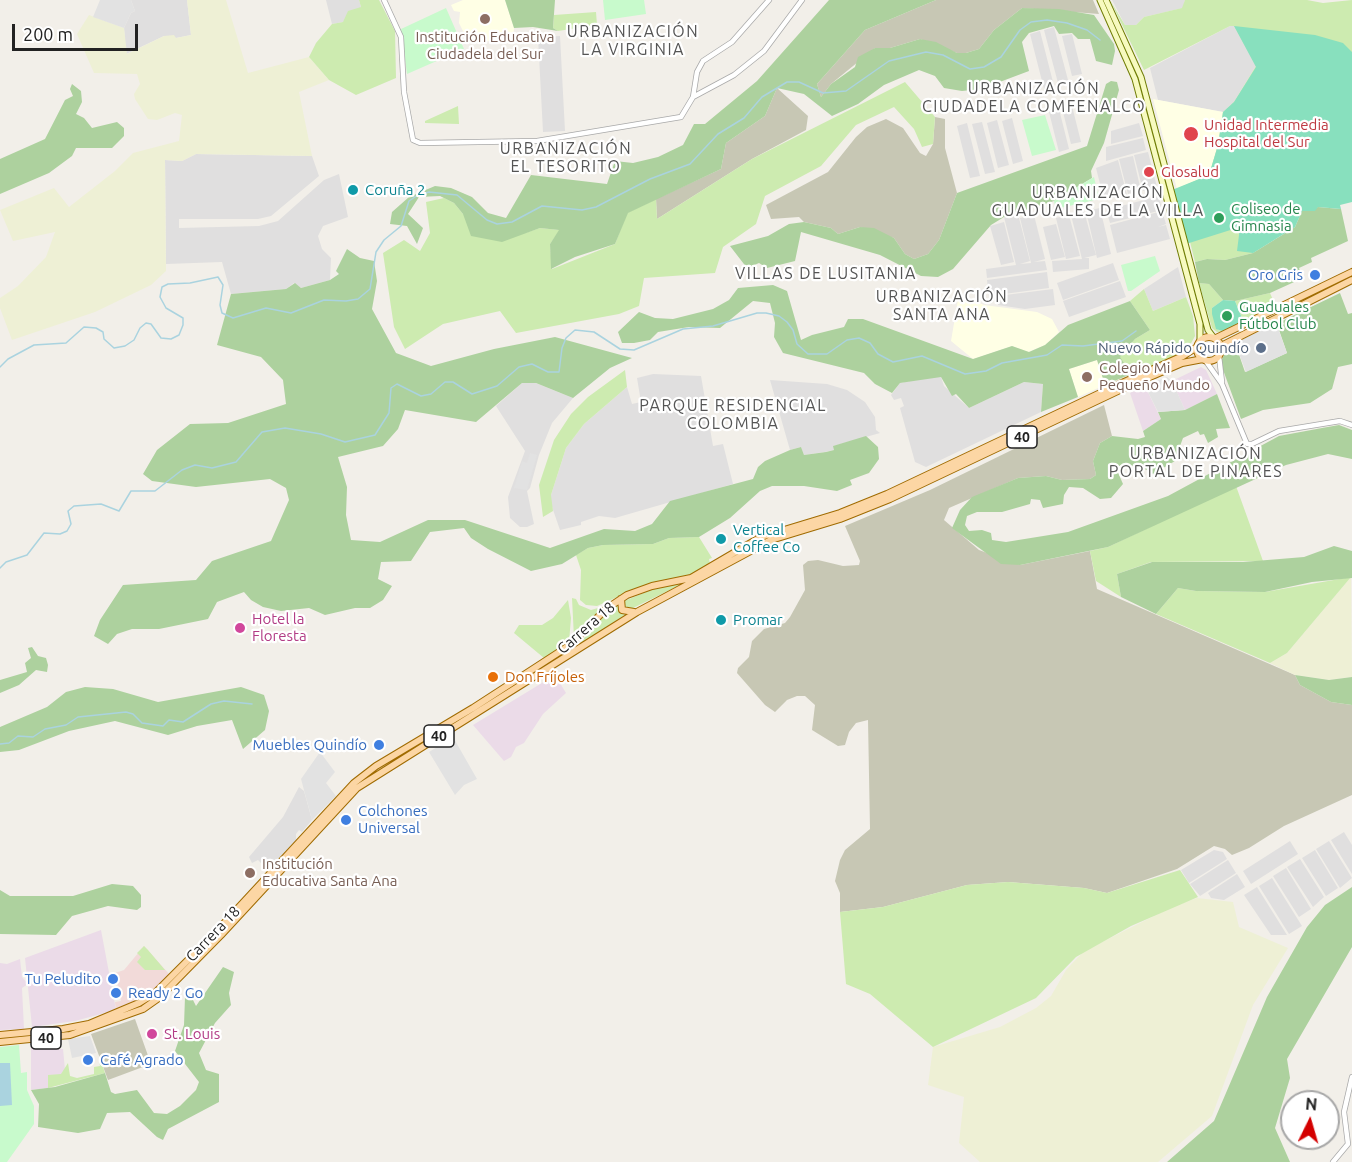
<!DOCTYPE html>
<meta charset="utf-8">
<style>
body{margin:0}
#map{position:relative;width:1352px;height:1162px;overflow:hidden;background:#f2efe9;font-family:Ubuntu,sans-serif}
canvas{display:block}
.north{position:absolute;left:1280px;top:1090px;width:60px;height:60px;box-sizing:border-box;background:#fff;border:2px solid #a7a7a7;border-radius:50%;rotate:5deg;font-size:16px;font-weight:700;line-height:24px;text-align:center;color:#222}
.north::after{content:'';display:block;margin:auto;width:21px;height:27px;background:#d40000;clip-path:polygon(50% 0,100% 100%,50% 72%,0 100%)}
.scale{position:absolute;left:12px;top:24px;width:126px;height:27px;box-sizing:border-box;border:3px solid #222;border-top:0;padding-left:8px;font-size:18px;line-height:21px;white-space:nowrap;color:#222;-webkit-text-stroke:4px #fff;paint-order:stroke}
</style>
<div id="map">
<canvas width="1352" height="1162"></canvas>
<div class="north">N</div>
<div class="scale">200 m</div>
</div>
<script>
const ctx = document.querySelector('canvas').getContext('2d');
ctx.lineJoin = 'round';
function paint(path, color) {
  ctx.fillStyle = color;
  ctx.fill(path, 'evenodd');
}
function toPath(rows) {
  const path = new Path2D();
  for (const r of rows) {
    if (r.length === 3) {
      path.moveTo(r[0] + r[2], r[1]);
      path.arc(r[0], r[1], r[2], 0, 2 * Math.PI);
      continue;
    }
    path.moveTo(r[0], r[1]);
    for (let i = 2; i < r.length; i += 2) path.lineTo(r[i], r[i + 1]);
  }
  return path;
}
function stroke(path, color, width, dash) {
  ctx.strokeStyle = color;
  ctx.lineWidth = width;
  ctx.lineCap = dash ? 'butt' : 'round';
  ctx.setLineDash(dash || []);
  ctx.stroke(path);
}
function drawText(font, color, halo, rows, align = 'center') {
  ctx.font = font + ' Ubuntu,sans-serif';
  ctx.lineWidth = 4.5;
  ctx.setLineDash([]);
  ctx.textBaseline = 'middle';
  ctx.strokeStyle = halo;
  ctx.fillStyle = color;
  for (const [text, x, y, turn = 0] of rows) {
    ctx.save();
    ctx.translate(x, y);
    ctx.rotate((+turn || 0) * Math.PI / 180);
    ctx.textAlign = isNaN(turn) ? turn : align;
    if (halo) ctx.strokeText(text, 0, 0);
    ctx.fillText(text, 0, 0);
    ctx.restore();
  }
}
paint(toPath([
 [131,0,187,0,191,35,176,38,164,36,126,54,124,28,131,13,135,11],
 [326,0,359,0,361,7,343,22,332,24],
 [1112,0,1185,0,1183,8,1144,17,1136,25,1125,25],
 [1230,26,1234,26,1256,66,1234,102,1223,112,1158,100,1150,68],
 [1054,27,1068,80,1058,83,1044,30],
 [1040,31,1054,86,1044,89,1030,34],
 [1072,34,1082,74,1072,76,1062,36],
 [560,36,565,131,543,132,538,37],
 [1071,102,1081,142,1071,144,1061,104],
 [1059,109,1069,149,1059,152,1049,112],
 [1012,118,1023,161,1013,164,1002,121],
 [997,120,1009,165,998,168,987,123],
 [982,122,995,172,985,174,972,124],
 [967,123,980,176,970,178,957,126],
 [1139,123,1143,136,1111,144,1111,131],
 [1143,138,1146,150,1106,161,1106,147],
 [1148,152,1157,187,1143,191,1134,155],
 [196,154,312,156,319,176,271,216,258,219,179,219,179,228,259,226,278,221,324,180,339,174,348,217,323,226,318,236,322,249,331,258,330,280,301,288,294,283,286,289,231,294,222,262,166,264,165,160,182,161],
 [1133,156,1141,191,1128,194,1119,159],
 [1118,160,1127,195,1104,200,1096,168],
 [1159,196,1162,210,1110,223,1106,210],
 [1100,208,1111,254,1097,258,1086,211],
 [1084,211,1096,255,1084,258,1089,258,1089,269,1053,272,1052,261,1082,259,1071,215],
 [1162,211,1166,224,1158,227,1166,225,1170,239,1117,253,1110,225],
 [1018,214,1030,261,1020,264,1031,263,1020,218,1034,215,1045,259,1034,262,1045,261,1047,270,987,278,986,269,1016,265,1004,217],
 [1069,215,1080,256,1066,259,1056,218],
 [1004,222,1014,262,1001,265,990,226],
 [1056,224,1065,257,1051,260,1043,227],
 [1113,263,1119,280,1063,300,1057,283],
 [1178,267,1186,297,1153,311,1144,289],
 [1047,272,1049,288,989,296,987,280],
 [1120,281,1126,297,1069,317,1063,301],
 [1053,289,1055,305,1025,309,998,305,997,296],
 [653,374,701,376,713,446,723,444,733,484,615,518,599,516,581,522,581,525,560,530,551,504,551,495,566,448,584,424,627,387,632,404,641,402,637,378],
 [928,377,941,377,944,386,969,408,1024,382,1043,384,1041,412,926,467,915,462,900,408,904,406,901,398,894,400,891,395,900,383],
 [770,380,827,384,847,390,865,402,875,417,876,430,880,433,834,446,834,450,825,452,804,455,801,447,790,450],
 [522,383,536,383,573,398,552,423,539,455,530,488,527,491,534,524,527,527,520,527,510,518,508,497,525,451,496,406],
 [299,787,304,791,312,820,302,832,299,830,296,834,296,840,268,870,258,860,252,863,249,857,283,817],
 [1344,832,1352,845,1352,874,1331,840],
 [1290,841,1298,854,1251,884,1243,871],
 [1329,841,1352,878,1340,888,1316,849],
 [1214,850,1223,852,1227,859,1189,883,1181,870],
 [1315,850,1338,888,1326,896,1302,858],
 [1300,859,1324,897,1313,907,1287,867],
 [1228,860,1236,873,1200,896,1190,884],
 [1286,868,1311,909,1299,917,1273,876],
 [1237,874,1245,887,1224,900,1211,898,1208,893],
 [1272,878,1302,926,1289,934,1259,886],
 [1257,887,1287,935,1271,935,1244,895]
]), '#e0dfdf');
paint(toPath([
 [144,946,170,975,154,991,116,1010,115,1002,121,1001,115,973,124,970]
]), '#f2dad9');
paint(toPath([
 [1201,367,1206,370,1217,394,1185,410,1172,381],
 [1145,386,1161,419,1143,431,1130,393],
 [555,675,566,693,543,714,524,743,516,747,511,757,504,761,473,725],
 [101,930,116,1010,75,1021,32,1027,25,958],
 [20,959,22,977,28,984,22,988,24,1029,0,1030,0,963,7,964],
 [51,1043,52,1049,63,1049,65,1070,61,1075,48,1076,48,1088,31,1090,31,1044]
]), '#ebdbe8');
paint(toPath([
 [463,0,505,0,514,28,513,41,468,41,459,23,460,12,454,11,451,5],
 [1153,99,1223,112,1218,145,1209,175,1177,189],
 [959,294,984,305,1037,312,1052,319,1059,332,1045,345,1028,352,1012,346,973,359,951,341],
 [1097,360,1105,385,1078,397,1069,369]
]), '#ffffe5');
paint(toPath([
 [936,0,1093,0,1099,14,1022,8,994,30,979,49,966,53,957,53,920,39,890,48,875,48,831,84,821,97,817,84,865,30],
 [777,88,808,116,806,130,752,159,657,219,656,199,721,169,726,143,765,116],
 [935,117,945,119,945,148,957,193,939,240,928,254,914,259,905,254,894,238,860,227,838,234,831,228,804,222,799,217,771,219,766,205,828,172,856,137,867,127,886,119,903,128,920,153,926,156,933,144],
 [1104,405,1112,436,1100,443,1093,461,1096,475,1090,479,1062,480,1046,476,1018,478,949,508,944,520,979,550,1020,565,1090,551,1097,589,1295,675,1300,685,1331,702,1352,705,1352,795,1284,826,1249,848,1232,855,1225,849,1214,846,1177,869,1107,893,1084,888,1008,882,967,885,883,907,840,912,840,893,835,881,840,860,845,850,870,829,868,720,856,723,849,732,845,745,838,746,812,730,815,705,805,696,797,696,787,700,775,712,765,705,737,673,738,668,749,657,752,641,764,629,785,623,790,617,805,590,803,565,808,561,818,560,843,566,859,565,860,561,845,526,930,490],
 [135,1019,151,1064,108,1080,91,1034]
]), '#c7c7b4');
paint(toPath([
 [187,0,226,0,248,73,309,57,329,80,299,92,312,156,196,154,182,161,165,160,166,271,151,285,95,312,12,340,0,308,0,298,18,286,46,257,55,232,13,241,0,210,54,188,69,207,115,171,133,153,179,141,182,115,175,113,157,120,148,119,135,99,134,94,140,84,137,74,94,73,77,34,89,15,124,28,127,54,164,36,174,35,176,38,191,35],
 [1351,577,1352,677,1329,680,1295,675,1270,663,1287,653],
 [1197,898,1233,902,1239,927,1288,948,1253,1005,1212,1116,1158,1162,980,1162,959,1143,964,1097,928,1085,933,1047,1000,1027,1036,1008,1051,996,1066,970,1084,951,1174,906]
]), '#eef0d5');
paint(toPath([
 [359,0,379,0,395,31,396,78,356,95,329,80,309,57,316,43,332,24,343,22,348,11,361,7],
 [1110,0,1125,25,1136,25,1144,17,1182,8,1185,0,1307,0,1323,3,1352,0,1352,52,1250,162,1174,190,1209,175,1218,145,1223,112,1234,102,1256,66,1234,26,1230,26,1144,70],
 [596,12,597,25,558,31,553,28,554,15],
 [905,82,935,117,933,144,922,147,914,129,894,107,856,125,821,166,765,196,756,224,723,247,715,273,644,278,639,306,619,314,516,333,500,311,443,324,405,349,394,327,383,253,404,240,420,251,430,233,426,202,444,198,454,203,463,214,525,233,540,228,560,230,550,244,552,269,615,244,627,213,656,199,657,219,752,159],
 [458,106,459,124,425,123,425,121],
 [1233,213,1296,225,1253,253,1225,260,1207,259,1195,262,1190,242],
 [1199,283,1209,284,1223,300,1212,308,1218,330,1225,332,1217,332,1212,328],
 [1144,289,1153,311,1186,297,1193,316,1195,336,1189,347,1177,356,1131,374,1119,357,1135,339,1150,330,1130,301],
 [1270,293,1276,307,1244,323,1235,301],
 [625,370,627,387,584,424,566,448,551,495,553,511,543,517,539,485,554,440,571,414,588,397],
 [1236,486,1263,561,1151,562,1117,574,1121,597,1096,581,1090,551,1108,547],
 [699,537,712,558,709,559,710,564,690,575,642,586,597,606,586,605,580,600,581,570,576,555,588,548,603,545,653,544,669,538],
 [1351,577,1287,653,1270,663,1156,614,1178,588,1196,591,1265,592],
 [686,582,629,610,626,611,622,602,653,589],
 [572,598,576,599,579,605,591,610,605,606,574,638],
 [568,600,571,618,569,642,544,658,514,633,519,625,542,625,553,618],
 [618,604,620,612,626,614,579,645,599,618],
 [1180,870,1198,897,1131,926,1076,957,1036,998,933,1047,870,994,846,984,840,912,883,907,967,885,1008,882,1084,888,1107,893],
 [144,946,148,950,165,970,145,970,137,962,141,957,137,953],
 [99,1061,101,1061,105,1073,48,1088,48,1075,61,1074,68,1063,70,1076,77,1078,94,1074,94,1067,100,1066]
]), '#cdebb0');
paint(toPath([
 [505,0,555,0,553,28,558,31,533,27,514,28],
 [829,0,936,0,865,30,817,84,821,97,831,84,855,67,858,57,875,48,890,48,920,39,936,42,957,53,966,53,979,49,994,30,1022,8,1059,9,1094,15,1114,44,1115,51,1112,65,1096,61,1090,39,1078,39,1072,33,1059,34,1054,26,1029,33,1022,42,1029,71,981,89,962,91,944,88,935,76,919,70,884,85,858,104,832,116,804,94,777,88,765,116,726,143,721,169,628,213,615,244,575,257,551,269,550,244,559,230,540,228,502,242,471,236,463,214,454,203,440,196,419,197,408,214,423,228,417,244,407,226,390,224,392,212,409,197,435,186,451,188,472,197,488,213,506,218,531,175,607,184,615,161,633,163,658,157,683,145,694,124,705,124,757,81],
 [1111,81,1117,82,1119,90,1104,143,1091,171,1092,178,1054,201,1004,217,991,225,953,269,938,277,921,276,880,255,801,232,795,261,767,268,759,263,747,268,730,246,768,236,789,224,804,222,831,228,838,234,860,227,874,228,894,238,905,254,914,259,928,254,939,240,957,193,1087,146,1106,84],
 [72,84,81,91,82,102,76,114,84,118,92,128,117,122,124,128,124,136,112,148,76,148,72,156,49,173,0,194,0,159,45,139,65,100,73,96,70,89],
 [1318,207,1341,209,1348,241,1311,258,1312,262,1299,268,1303,278,1270,293,1235,301,1223,300,1209,284,1199,283,1195,262,1207,259,1225,260,1253,253,1295,227,1302,211],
 [347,249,360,258,374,261,377,281,372,309,396,353,431,366,494,349,555,337,632,358,610,368,573,398,536,383,522,383,476,422,405,410,398,429,383,446,338,457,347,487,346,515,351,540,380,542,428,520,465,520,550,548,604,529,635,531,652,524,670,501,753,479,758,467,765,461,790,450,801,447,804,455,826,452,834,450,833,446,866,436,878,447,879,459,869,473,850,480,852,485,837,491,804,486,772,486,760,491,730,518,699,537,669,538,653,544,603,545,588,548,562,564,531,571,488,549,471,538,464,528,430,532,411,561,381,562,378,579,392,586,383,600,370,608,355,608,325,615,309,608,281,611,263,607,251,600,244,592,217,602,208,619,159,629,132,629,117,634,108,644,94,636,100,620,123,585,196,580,212,561,271,541,289,500,286,488,270,479,196,487,152,481,143,474,157,450,190,424,228,423,286,404,283,380,261,357,217,345,231,294,286,289,295,283,301,288,330,280,339,274,336,271],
 [773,285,787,291,801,340,812,335,844,327,848,319,863,319,973,359,1012,346,1029,352,1045,345,1068,325,1130,301,1150,330,1135,339,1120,357,1131,374,1105,385,1097,360,1069,369,1078,397,1041,412,1043,384,1024,382,969,408,956,394,952,396,941,377,900,383,892,393,875,384,864,373,783,353,774,337,775,323,770,303,753,301,720,328,689,327,658,332,650,340,634,343,622,343,618,332,639,312,655,318,673,319,713,309,729,300,738,288],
 [1340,293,1348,314,1352,313,1352,364,1338,367,1332,389,1310,403,1263,410,1241,419,1222,367,1222,359,1226,351,1235,343,1245,372,1287,353,1278,327,1284,324,1282,321],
 [1217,394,1230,428,1216,429,1218,437,1208,443,1204,434,1200,435,1198,431,1183,438,1177,454,1172,457,1175,461,1153,474,1140,466,1121,465,1116,468,1123,484,1111,498,1100,499,1083,488,1069,487,1064,495,1063,504,1043,508,1040,500,1031,499,1030,504,1002,512,977,512,967,516,965,525,969,531,982,530,991,533,992,540,1006,542,1068,532,1168,496,1279,436,1322,428,1339,425,1352,430,1352,459,1328,454,1286,465,1108,547,1020,565,1001,564,952,528,960,510,972,497,1018,478,1046,476,1062,480,1090,479,1096,475,1093,461,1100,443,1112,436,1138,439,1145,437,1143,431,1161,419,1158,412,1185,410],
 [1334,546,1352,551,1352,578,1312,582,1265,592,1196,591,1178,588,1156,614,1121,597,1117,574,1152,562,1243,562,1304,557],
 [32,647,38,656,46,658,48,665,47,672,36,670,19,685,0,693,0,680,27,672,25,663,31,658,28,648],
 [1295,675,1329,680,1352,677,1352,705,1331,702,1300,685],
 [85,687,113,689,158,702,241,687,264,695,269,711,265,730,243,749,232,720,197,726,168,735,115,721,69,731,19,750,0,752,0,727,47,707,66,692],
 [112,884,133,886,141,895,141,907,137,910,108,906,72,916,56,935,0,934,0,890,10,896,73,896],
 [1352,887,1352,947,1287,1059,1290,1078,1275,1128,1290,1162,1167,1162,1214,1121,1267,997,1307,927,1325,905],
 [223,967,234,972,229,993,231,1005,215,1023,199,1053,206,1070,219,1074,219,1102,168,1129,163,1140,157,1137,130,1112,107,1113,100,1129,78,1133,38,1127,39,1104,31,1090,55,1087,105,1073,111,1092,115,1094,137,1090,154,1113,167,1114,180,1106,196,1090,199,1082,175,1051,184,1025,185,997,190,994,196,1006]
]), '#add19e');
paint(toPath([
 [603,0,644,0,646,14,605,20],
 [446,8,464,49,407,74,401,29],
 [1045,115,1056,150,1032,156,1022,120],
 [1094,177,1099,199,1056,209,1054,201],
 [1155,256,1160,271,1131,291,1128,291,1121,265],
 [19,1045,21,1073,27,1072,27,1090,34,1106,34,1124,7,1162,0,1162,0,1047]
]), '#c8facc');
paint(toPath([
 [1234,26,1315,35,1343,43,1352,52,1352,202,1340,205,1341,209,1318,207,1315,211,1302,211,1295,227,1253,253,1237,251,1240,227,1186,244,1172,190,1209,175,1218,145,1223,112,1234,102,1256,67],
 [1223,300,1235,301,1244,323,1225,332,1216,329,1212,314,1212,308]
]), '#88e0be');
paint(toPath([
 [100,0,131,0,135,11,131,13,124,28,93,17],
 [1276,323,1287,353,1246,372,1235,343],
 [1167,377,1172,381,1185,410,1158,412,1145,386],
 [530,453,537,455,527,490,514,488,522,461,527,463],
 [453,737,477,779,464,785,455,795,429,752],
 [320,752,335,772,326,783,336,796,312,820,301,779],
 [90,1036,96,1053,72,1058,68,1039]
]), '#e2e2e2');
paint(toPath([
 [0,1063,10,1063,12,1105,0,1106]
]), '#aad3df');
stroke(toPath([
 [0,367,8,359,34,345,66,343,84,327,96,328,103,332,104,339,114,348,125,346,134,340,140,328,146,323,151,324,161,338,171,339,179,335,183,325,183,318,166,308,160,297,162,287,168,284,190,283,218,277,223,285,220,305,222,313,233,318,266,308,291,313,324,300,346,301,358,299,370,289,376,252,384,240,401,226,409,201,418,195,429,192,457,195,487,220,497,224,512,222,542,206,582,210,596,207,650,179,690,164,718,134,744,118,762,97,787,82,799,82,823,93,846,91,889,61,926,52,943,55,970,69,984,67,1001,57,1020,30,1031,22,1047,20,1067,23,1087,30,1100,40],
 [0,568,6,562,27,555,44,533,60,534,67,531,71,524,68,511,74,506,101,504,119,511,131,491,155,491,182,470,195,465,212,468,236,462,262,432,285,428,321,434,345,442,375,435,389,413,391,388,397,384,421,396,431,394,445,382,453,382,472,394,497,386,519,367,532,364,548,372,559,372,562,348,566,338,575,330,594,332,620,349,634,350,683,329,713,326,757,313,766,313,779,316,787,322,793,330,797,344,808,354,827,354,847,340,859,338,870,343,878,354,893,362,922,356,965,374,986,371,1002,363,1047,355,1062,345,1083,346,1122,341,1136,331],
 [0,744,9,743,18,736,33,737,45,729,66,725,78,717,126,712,133,714,142,723,163,726,169,720,183,722,211,704,224,701,252,704]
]), '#aad3df', 1.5);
const tertiary = toPath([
 [384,0,401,37,404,92,413,140,420,143,537,141,681,117,693,97,697,72,703,61,732,42,769,0],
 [693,97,734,75,764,51,802,0],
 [1219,356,1222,382],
 [1205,360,1222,384,1247,444,1252,444,1279,431,1340,421,1352,425],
 [1333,1162,1348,1144,1344,1112,1352,1077]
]);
const secondary = toPath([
 [1100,0,1135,79,1200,324,1200,340],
 [1106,0,1141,77,1208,330,1214,338]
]);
const primary = toPath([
 [1209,349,12],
 [1216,338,1352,272],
 [1221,346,1352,280],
 [621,599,622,610,634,612],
 [0,1035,63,1029,89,1024,139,1003,155,993,216,932,354,783,376,766,473,708,570,645,606,609,627,595,652,586,691,578,761,537,840,513,887,494,1113,387,1183,356,1197,347],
 [0,1042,70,1035,143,1009,160,997,221,935,357,788,637,612,771,540,840,519,890,499,1122,389,1182,363,1203,359]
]);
stroke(tertiary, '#a9a9a9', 6);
stroke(secondary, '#707d05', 7);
stroke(primary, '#a06b00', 8);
stroke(tertiary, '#fff', 4.5);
stroke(secondary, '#f7fabf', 5);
stroke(primary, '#fcd6a4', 6);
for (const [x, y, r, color] of [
 [485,19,6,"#8d6e63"],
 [1191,134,8,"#e0444e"],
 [1149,172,6,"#e0444e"],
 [353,190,6,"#0f9aa8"],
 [1219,218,6,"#2e9e5b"],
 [1315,275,6,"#3f7fe0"],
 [1227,316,6,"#2e9e5b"],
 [1261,348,6,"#5c6f8a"],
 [1087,377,6,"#8d6e63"],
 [721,539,6,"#0f9aa8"],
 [721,620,6,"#0f9aa8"],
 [240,628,6,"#d1479c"],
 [493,677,6,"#e8710a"],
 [379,745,6,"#3f7fe0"],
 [346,820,6,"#3f7fe0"],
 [250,873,6,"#8d6e63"],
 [113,979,6,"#3f7fe0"],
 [116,993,6,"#3f7fe0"],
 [152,1034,6,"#d1479c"],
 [88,1060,6,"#3f7fe0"]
]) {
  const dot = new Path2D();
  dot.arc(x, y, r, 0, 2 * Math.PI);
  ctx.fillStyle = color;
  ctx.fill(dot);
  stroke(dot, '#fff', 2);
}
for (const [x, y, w] of [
 [1022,437,30],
 [439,736,30],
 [46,1038,30]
]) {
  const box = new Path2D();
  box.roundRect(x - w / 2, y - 11, w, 22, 4.5);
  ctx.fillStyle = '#fff';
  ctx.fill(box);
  stroke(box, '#222', 1.5);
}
drawText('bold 14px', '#222', null, [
 ["40",1022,437],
 ["40",439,736],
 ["40",46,1038]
]);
drawText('15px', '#785e54', '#fff', [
 ["Institución Educativa",485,37,"center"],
 ["Ciudadela del Sur",485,54,"center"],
 ["Colegio Mi",1099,368],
 ["Pequeño Mundo",1099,385],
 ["Institución",262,864],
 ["Educativa Santa Ana",262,881]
], 'left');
drawText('15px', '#be3a42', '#fff', [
 ["Unidad Intermedia",1204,125],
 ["Hospital del Sur",1204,142],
 ["Glosalud",1161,172]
], 'left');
drawText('15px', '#0d838f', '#fff', [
 ["Coruña 2",365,190],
 ["Vertical",733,530],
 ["Coffee Co",733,547],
 ["Promar",733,620]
], 'left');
drawText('15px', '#27864d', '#fff', [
 ["Coliseo de",1231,209],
 ["Gimnasia",1231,226],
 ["Guaduales",1239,307],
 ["Fútbol Club",1239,324]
], 'left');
drawText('15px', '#366cbe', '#fff', [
 ["Oro Gris",1303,275],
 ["Muebles Quindío",367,745],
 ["Colchones",358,811,"left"],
 ["Universal",358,828,"left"],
 ["Tu Peludito",101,979],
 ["Ready 2 Go",128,993,"left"],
 ["Café Agrado",100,1060,"left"]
], 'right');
drawText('15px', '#4e5e75', '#fff', [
 ["Nuevo Rápido Quindío",1249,348]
], 'right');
drawText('15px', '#b23c85', '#fff', [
 ["Hotel la",252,619],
 ["Floresta",252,636],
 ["St. Louis",164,1034]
], 'left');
drawText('15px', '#222', '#fff', [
 ["Carrera 18",586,628,-41],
 ["Carrera 18",213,934,-46]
]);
drawText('15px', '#c56008', '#fff', [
 ["Don Fríjoles",505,677]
], 'left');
ctx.letterSpacing = '1.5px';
drawText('16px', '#555', '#fff', [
 ["URBANIZACIÓN",633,32],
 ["LA VIRGINIA",633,50],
 ["URBANIZACIÓN",1034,89],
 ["CIUDADELA COMFENALCO",1034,107],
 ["URBANIZACIÓN",566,149],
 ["EL TESORITO",566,167],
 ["URBANIZACIÓN",1098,193],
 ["GUADUALES DE LA VILLA",1098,211],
 ["VILLAS DE LUSITANIA",826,274],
 ["URBANIZACIÓN",942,297],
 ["SANTA ANA",942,315],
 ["PARQUE RESIDENCIAL",733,406],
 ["COLOMBIA",733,424],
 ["URBANIZACIÓN",1196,454],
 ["PORTAL DE PINARES",1196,472]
]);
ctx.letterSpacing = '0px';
</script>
